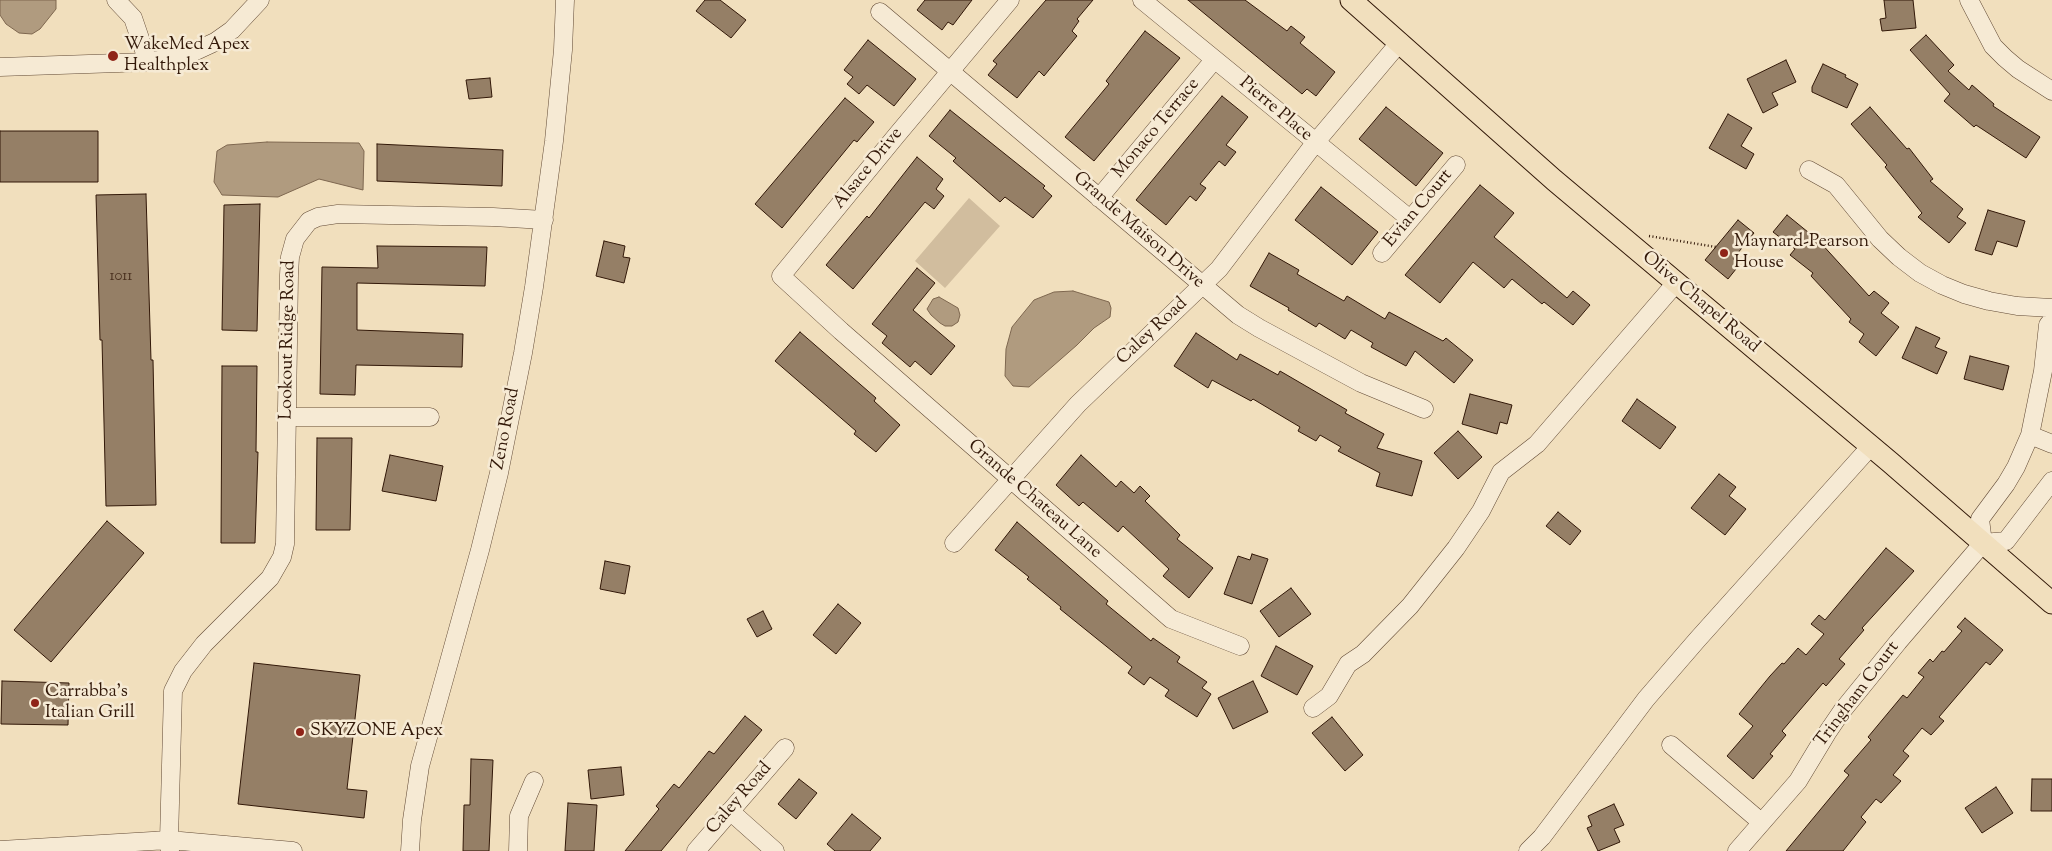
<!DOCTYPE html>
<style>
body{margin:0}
canvas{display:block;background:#f1dfbd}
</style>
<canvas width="2052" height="851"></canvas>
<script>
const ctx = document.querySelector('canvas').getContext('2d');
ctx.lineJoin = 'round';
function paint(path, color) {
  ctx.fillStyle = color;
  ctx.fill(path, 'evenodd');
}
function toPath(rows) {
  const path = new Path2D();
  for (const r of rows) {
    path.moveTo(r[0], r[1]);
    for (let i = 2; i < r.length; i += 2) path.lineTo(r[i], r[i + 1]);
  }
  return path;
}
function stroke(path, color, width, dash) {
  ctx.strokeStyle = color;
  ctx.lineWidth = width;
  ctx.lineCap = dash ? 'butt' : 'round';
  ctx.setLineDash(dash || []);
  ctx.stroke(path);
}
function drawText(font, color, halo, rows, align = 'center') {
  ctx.font = font + ' "Sorts Mill Goudy",serif';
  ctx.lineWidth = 5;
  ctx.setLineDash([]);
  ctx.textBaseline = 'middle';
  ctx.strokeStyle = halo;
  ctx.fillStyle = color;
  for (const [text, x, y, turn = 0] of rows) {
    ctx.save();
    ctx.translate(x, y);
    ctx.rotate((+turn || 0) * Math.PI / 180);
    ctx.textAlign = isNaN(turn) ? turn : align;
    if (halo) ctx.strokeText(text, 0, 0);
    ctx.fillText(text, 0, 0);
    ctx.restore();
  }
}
paint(toPath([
 [969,198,1000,226,945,288,915,261]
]), '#d1bd9e');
const water = toPath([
 [0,0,56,0,56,9,40,29,32,34,19,33,6,24,0,15,0,0],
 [267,142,359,143,364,151,363,190,319,179,278,197,222,195,214,182,217,151,227,145,267,142],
 [1073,291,1109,302,1111,308,1110,317,1094,328,1077,345,1029,387,1013,386,1005,376,1006,349,1012,327,1034,300,1054,292,1073,291],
 [939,297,958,308,960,315,958,322,952,326,945,326,940,323,931,315,927,309,933,299,939,297]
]);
paint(water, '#b09b7f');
stroke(water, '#7e674f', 1);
const building = toPath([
 [705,0,720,0,746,20,731,38,696,11,705,0],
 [925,0,972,0,953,25,948,22,942,30,917,10,925,0],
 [1046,0,1093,0,1077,19,1079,21,1072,31,1077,36,1044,76,1039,71,1017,98,988,75,997,64,993,61,1046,0],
 [1188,0,1245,0,1287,31,1291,26,1305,37,1300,43,1335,72,1316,96,1307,89,1302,94,1188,0],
 [1884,0,1913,0,1916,28,1882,31,1880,19,1886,18,1884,0],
 [1145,31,1180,58,1094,161,1065,137,1109,84,1106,81,1145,31],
 [1926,35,1954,65,1948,71,1969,90,1972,85,1994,104,1993,106,2040,137,2026,158,1976,125,1974,127,1944,101,1950,94,1910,50,1926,35],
 [868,40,916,79,894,106,867,85,859,94,847,84,853,77,844,70,868,40],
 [1786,60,1796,82,1772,93,1778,105,1763,113,1747,79,1786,60],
 [1823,64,1846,75,1845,77,1858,84,1847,108,1812,92,1812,87,1823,64],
 [490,78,492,97,469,99,466,80,490,78],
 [1222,96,1248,117,1226,145,1236,152,1225,166,1219,161,1200,184,1206,188,1196,201,1190,196,1166,225,1136,200,1222,96],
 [845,98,874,122,857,142,854,140,782,228,755,204,845,98],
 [1386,107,1443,153,1416,186,1359,139,1386,107],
 [1870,107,1907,149,1909,148,1933,179,1930,181,1963,209,1957,217,1966,223,1949,243,1918,217,1922,213,1885,167,1887,165,1851,124,1870,107],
 [950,110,1045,186,1043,188,1052,196,1033,218,1005,197,1000,202,953,161,956,158,929,136,950,110],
 [1728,114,1752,128,1741,146,1754,154,1746,169,1709,148,1728,114],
 [0,131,98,131,98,182,0,182,0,131],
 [377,144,503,150,502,186,377,181,377,144],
 [917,157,943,179,936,189,944,196,934,209,925,202,853,289,826,265,867,216,869,218,917,157],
 [1480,185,1514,213,1494,237,1567,298,1573,291,1590,305,1573,325,1544,302,1542,304,1512,279,1504,288,1473,262,1440,303,1405,275,1480,185],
 [1321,187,1378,232,1352,265,1295,220,1321,187],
 [146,194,151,360,153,360,156,505,106,506,102,340,100,340,96,195,146,194],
 [260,204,257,331,222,330,224,205,260,204],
 [1988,210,2025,221,2017,247,1997,241,1992,255,1975,250,1988,210],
 [1787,215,1819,241,1869,296,1874,291,1889,303,1881,313,1899,327,1876,356,1859,342,1864,334,1849,322,1851,319,1811,276,1813,273,1790,255,1795,249,1773,232,1787,215],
 [1738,220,1754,233,1733,259,1740,264,1728,279,1705,260,1738,220],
 [604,241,625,246,623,257,630,258,624,283,596,276,604,241],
 [377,246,487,247,485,286,357,283,357,330,463,334,462,367,356,365,355,395,320,394,322,267,378,268,377,246],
 [1269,253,1299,270,1297,274,1344,301,1347,296,1385,319,1389,312,1443,341,1446,338,1473,360,1454,383,1415,351,1406,366,1371,347,1373,343,1351,330,1345,339,1319,323,1316,327,1288,310,1289,308,1250,286,1269,253],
 [917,268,935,283,913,310,955,346,931,375,915,361,910,367,882,343,887,336,872,324,917,268],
 [1916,327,1940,338,1935,347,1947,352,1937,374,1902,358,1916,327],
 [800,332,876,398,874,401,900,425,876,452,854,434,856,431,775,361,800,332],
 [1196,333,1237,360,1240,354,1278,375,1280,371,1347,410,1345,413,1384,434,1377,448,1422,461,1412,496,1376,486,1380,473,1338,451,1341,447,1320,435,1316,441,1298,431,1300,427,1253,399,1251,401,1212,380,1208,388,1174,366,1196,333],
 [1970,356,2009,366,2003,390,1964,379,1970,356],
 [222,366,257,366,256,452,258,452,255,543,221,543,222,366],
 [1470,394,1512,405,1507,424,1500,422,1497,434,1462,424,1470,394],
 [1637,399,1676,427,1660,449,1622,421,1637,399],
 [1458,431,1482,457,1458,479,1434,453,1458,431],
 [317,438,352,438,350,530,316,530,317,438],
 [390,455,443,466,436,501,382,491,390,455],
 [1081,455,1116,487,1121,481,1134,493,1140,486,1150,496,1145,501,1180,535,1177,539,1213,568,1189,598,1163,576,1169,569,1123,526,1118,532,1083,502,1079,506,1056,485,1081,455],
 [1719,474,1736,487,1729,496,1746,509,1725,535,1691,508,1719,474],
 [1558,512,1581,531,1570,545,1546,526,1558,512],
 [107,521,144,553,51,662,14,630,107,521],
 [1017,522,1108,601,1106,604,1151,641,1153,638,1180,657,1177,662,1207,682,1202,688,1211,694,1197,717,1165,696,1169,690,1150,677,1144,685,1128,673,1132,667,1060,609,1061,607,1027,579,1029,577,995,550,1017,522],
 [1886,548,1914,571,1862,628,1864,630,1839,659,1845,664,1826,686,1823,683,1782,731,1786,735,1770,754,1773,756,1753,779,1727,756,1753,726,1739,714,1770,676,1782,663,1784,664,1798,648,1806,655,1824,634,1811,624,1819,615,1825,620,1886,548],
 [1252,554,1268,559,1252,604,1224,594,1238,556,1250,560,1252,554],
 [605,561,630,566,625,594,600,589,605,561],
 [1291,588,1311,614,1279,637,1260,611,1291,588],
 [838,604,861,623,836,654,813,635,838,604],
 [763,611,772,629,757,637,747,619,763,611],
 [1965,618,2003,650,1990,665,1986,662,1939,717,1944,721,1931,735,1922,728,1903,751,1909,756,1893,775,1901,781,1881,803,1876,799,1861,817,1866,822,1843,851,1786,851,1849,775,1844,771,1871,740,1868,737,1903,695,1907,698,1924,677,1918,673,1930,659,1933,662,1942,651,1944,652,1962,631,1957,627,1965,618],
 [1276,646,1313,666,1297,695,1261,676,1276,646],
 [254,663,360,675,347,789,367,791,364,818,238,804,254,663],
 [2,681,69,683,68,725,1,724,2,681],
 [1253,681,1268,712,1233,729,1218,698,1253,681],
 [745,716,762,730,661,851,625,851,659,809,656,806,674,784,679,788,709,751,714,754,745,716],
 [1332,717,1363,755,1345,771,1312,733,1332,717],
 [471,759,493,760,489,851,463,851,464,805,470,805,471,759],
 [621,767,624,795,591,799,588,770,621,767],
 [799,779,817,793,796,819,778,804,799,779],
 [2032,779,2052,779,2052,811,2031,811,2032,779],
 [1996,787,2013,813,1982,833,1965,808,1996,787],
 [568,803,597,805,594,851,565,851,568,803],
 [1614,804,1624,825,1614,829,1620,842,1598,851,1587,828,1592,826,1588,816,1614,804],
 [852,814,881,838,870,851,835,851,827,844,852,814]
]);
paint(building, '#957f66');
stroke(building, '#321808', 1);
const minor = toPath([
 [116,0,133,18,148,62],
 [1010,0,896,136,781,276,841,331,1171,619,1240,646],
 [1142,0,1410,219],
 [1969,0,1993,46,2005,58,2018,69,2052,91],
 [880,12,1238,315,1259,328,1361,383,1424,409],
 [0,67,148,62,189,54,215,42,232,30,260,0],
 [1809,170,1836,185,1880,239,1899,257,1920,273,1942,285,1964,294,1989,301,2017,306,2052,308],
 [1099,198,1214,60],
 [1382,253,1456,165],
 [287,417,430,417],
 [2030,435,2052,444],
 [954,543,1078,404,1219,269,1315,143,1400,42],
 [1983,543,1980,519,2006,484,2016,467,2030,435,2043,371,2048,325,2052,320],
 [1983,543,2006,541,2052,481],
 [1313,708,1329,696,1348,664,1363,654,1410,606,1456,548,1481,511,1501,472,1537,444,1676,283],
 [1671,745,1761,822],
 [730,811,775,851],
 [0,850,169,840,293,851],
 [170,851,169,840,173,691,183,671,204,644,270,578,282,557,285,544,289,275,290,257,295,239,309,221,318,217,338,214,493,217,544,220],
 [410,851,412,820,420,766,480,550,499,473,523,353,534,287,554,141,563,50,565,0],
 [518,851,519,816,534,781],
 [696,851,785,748],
 [1528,851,1542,837,1646,699,1697,640,1871,446],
 [1737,851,1798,781,1827,733,1842,711,1898,642,1983,543]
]);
const major = toPath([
 [1351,0,1554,180,1891,463,2052,603]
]);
stroke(minor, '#624a35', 19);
stroke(major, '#321808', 23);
stroke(toPath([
 [1649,236,1716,247]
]), '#321808', 2.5, [1, 2.5]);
stroke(minor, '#f6ead4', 18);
stroke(major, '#f1dfbd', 21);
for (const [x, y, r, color] of [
 [113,56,6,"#8f2418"],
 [1724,253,5,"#8f2418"],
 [35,703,5,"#8f2418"],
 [300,732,5,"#8f2418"]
]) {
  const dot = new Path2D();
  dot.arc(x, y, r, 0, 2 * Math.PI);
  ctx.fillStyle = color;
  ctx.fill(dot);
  stroke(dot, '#f6ead4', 2);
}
drawText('15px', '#4b3220', null, [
 ["1011",121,277]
]);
drawText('18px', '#321808', '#f6ead4', [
 ["WakeMed Apex",124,46],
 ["Healthplex",124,67],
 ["Maynard-Pearson",1734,243],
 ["House",1734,264],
 ["Carrabba's",45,693],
 ["Italian Grill",45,714],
 ["SKYZONE Apex",310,732]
], 'left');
drawText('18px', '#321808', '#f6ead4', [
 ["Pierre Place",1275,110,40],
 ["Monaco Terrace",1157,129,-50],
 ["Alsace Drive",869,169,-51],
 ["Evian Court",1419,209,-50],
 ["Grande Maison Drive",1138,231,41],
 ["Olive Chapel Road",1700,303,40],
 ["Caley Road",1153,332,-43],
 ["Lookout Ridge Road",289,340,-89],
 ["Zeno Road",507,429,-79],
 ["Grande Chateau Lane",1034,500,41],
 ["Tringham Court",1858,695,-53],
 ["Caley Road",740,799,-49]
]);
</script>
